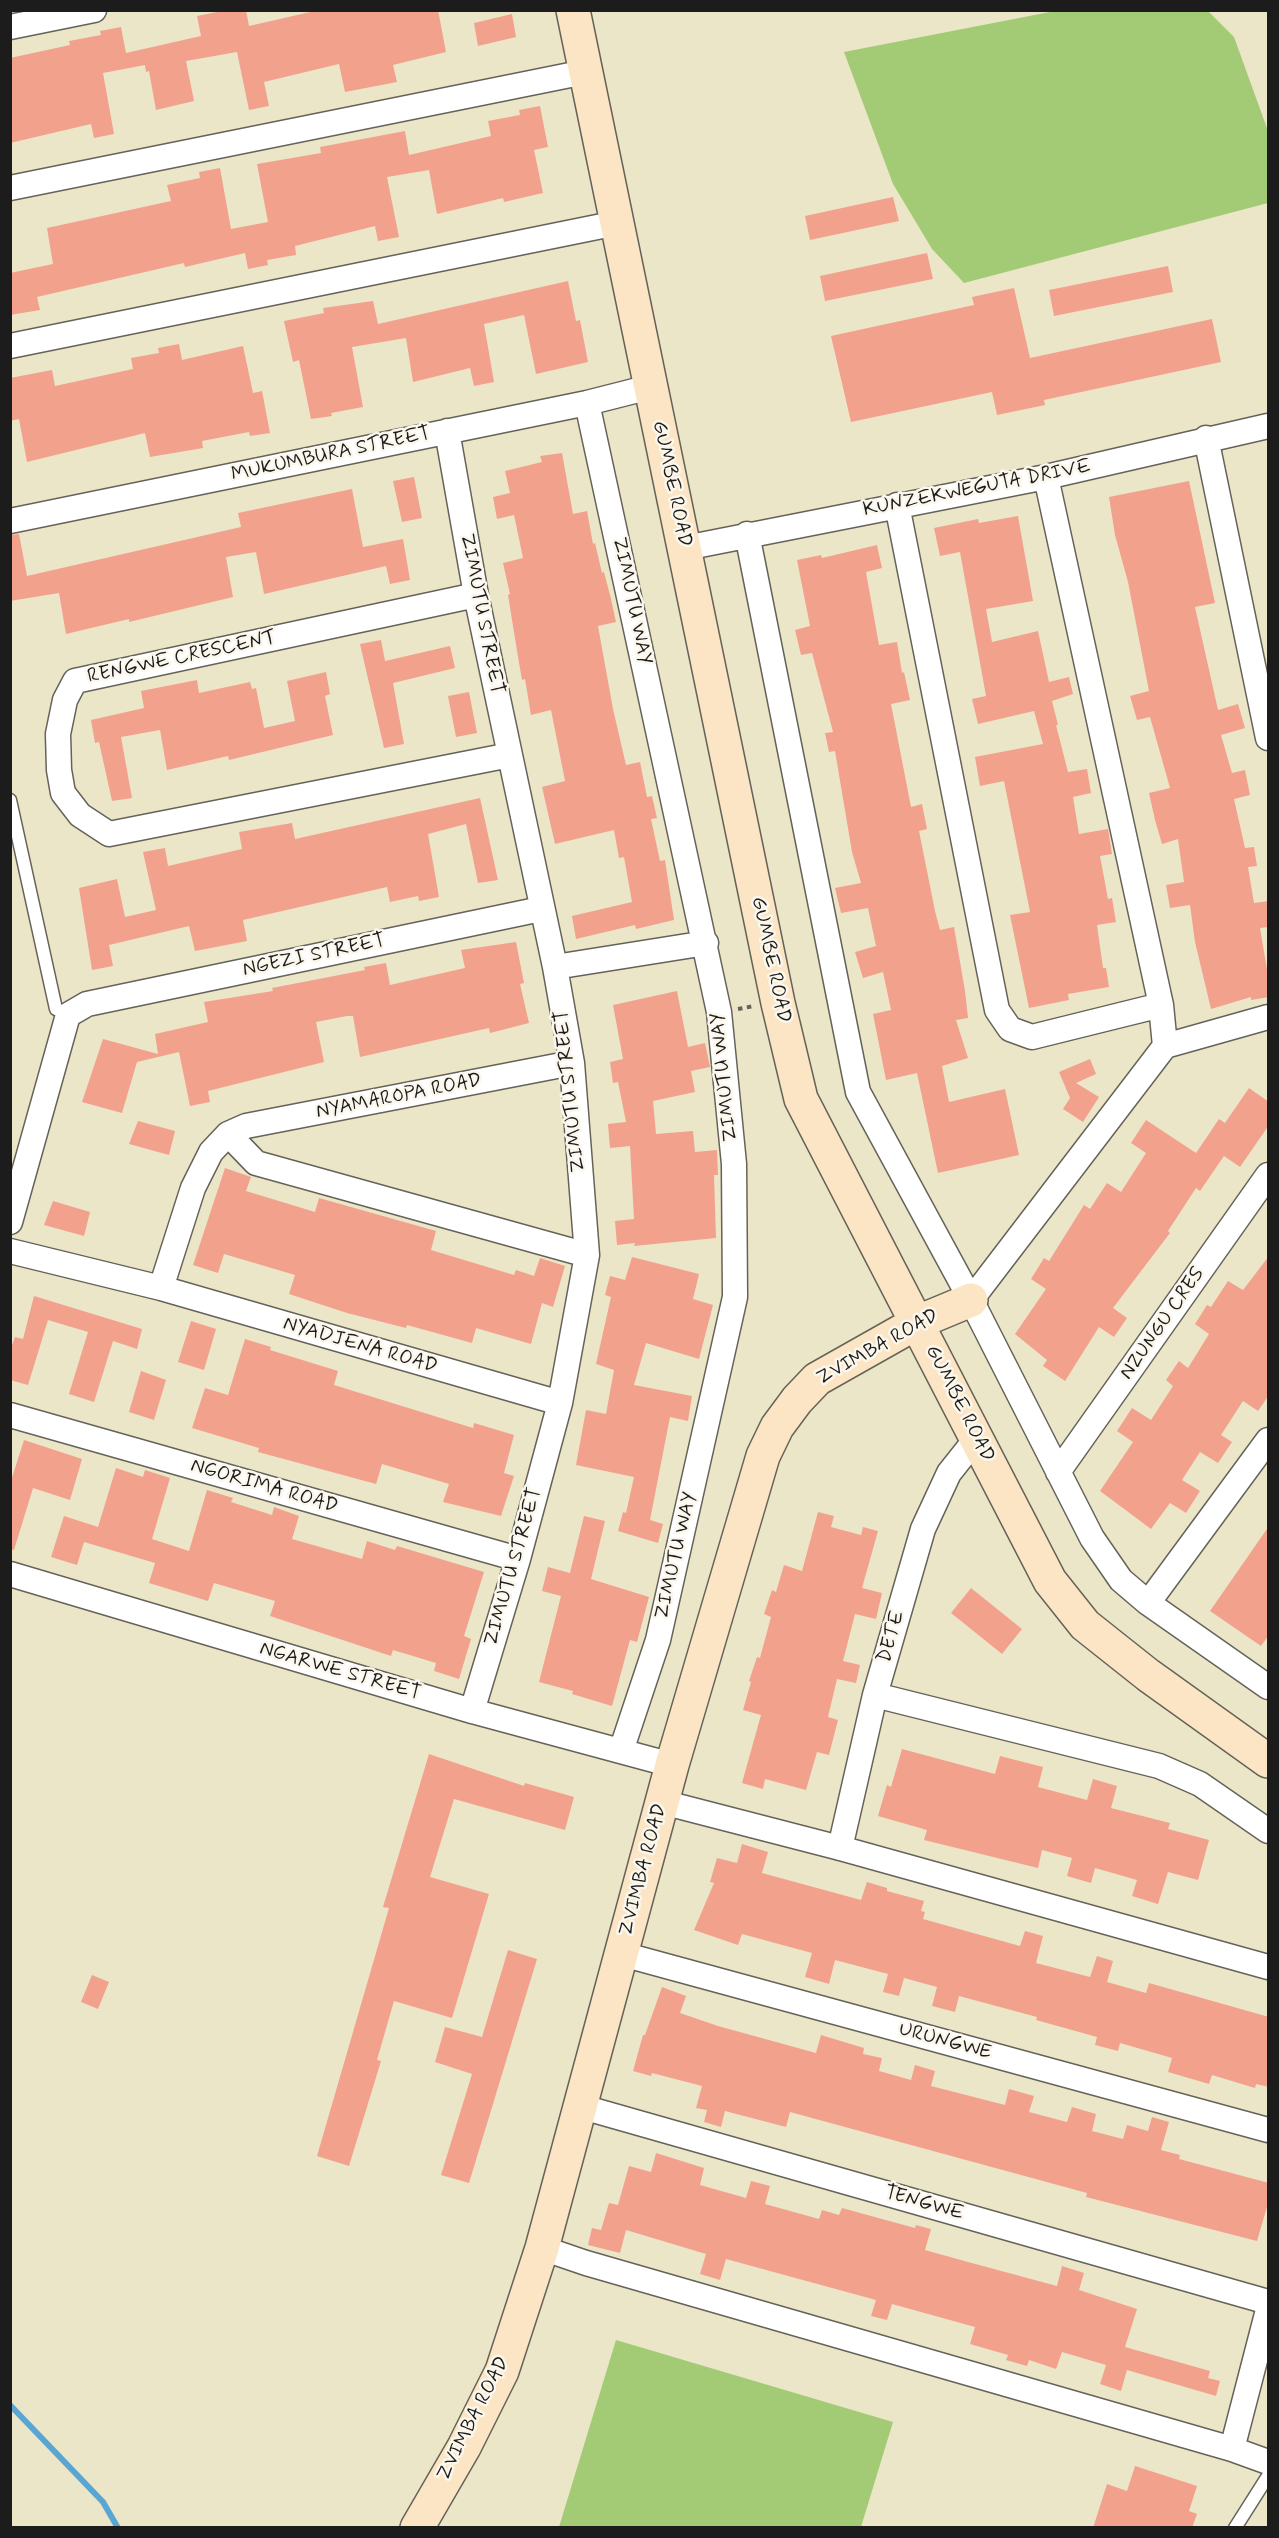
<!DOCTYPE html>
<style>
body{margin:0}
#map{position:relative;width:1279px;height:2538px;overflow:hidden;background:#ece6c9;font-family:Mynerve,sans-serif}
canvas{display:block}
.frame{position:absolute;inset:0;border:12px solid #1c1c1c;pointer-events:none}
</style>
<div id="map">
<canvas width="1279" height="2538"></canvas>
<div class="frame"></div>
</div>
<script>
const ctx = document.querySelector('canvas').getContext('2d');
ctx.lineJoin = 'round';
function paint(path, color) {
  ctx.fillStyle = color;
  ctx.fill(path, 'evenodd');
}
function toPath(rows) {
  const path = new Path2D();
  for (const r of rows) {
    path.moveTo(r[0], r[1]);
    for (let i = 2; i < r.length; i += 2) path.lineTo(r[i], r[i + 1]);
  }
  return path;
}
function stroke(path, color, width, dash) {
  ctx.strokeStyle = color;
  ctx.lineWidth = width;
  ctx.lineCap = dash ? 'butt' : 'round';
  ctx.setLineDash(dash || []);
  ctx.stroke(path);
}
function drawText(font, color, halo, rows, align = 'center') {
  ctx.font = font + ' Mynerve,sans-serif';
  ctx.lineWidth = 5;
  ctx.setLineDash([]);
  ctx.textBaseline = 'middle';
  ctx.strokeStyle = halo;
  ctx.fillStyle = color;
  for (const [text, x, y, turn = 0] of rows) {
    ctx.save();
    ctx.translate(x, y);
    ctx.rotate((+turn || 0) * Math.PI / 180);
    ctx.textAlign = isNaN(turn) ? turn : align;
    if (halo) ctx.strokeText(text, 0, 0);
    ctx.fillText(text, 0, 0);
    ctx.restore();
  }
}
paint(toPath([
 [1055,11,1208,11,1234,37,1268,131,1268,203,964,283,932,249,893,184,844,52],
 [616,2340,893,2422,861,2527,559,2527]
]), '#a3cb76');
stroke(toPath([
 [10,2405,103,2502,118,2528]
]), '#5aa6d3', 6);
paint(toPath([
 [227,10,246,10,249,26,319,10,438,10,446,52,393,65,397,82,345,92,339,64,264,82,269,106,249,110,237,52,186,61,194,101,156,110,149,71,146,72,145,65,103,73,114,134,94,138,91,124,10,143,10,58,70,45,69,41,101,35,100,31,121,27,126,53,201,36,197,16],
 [512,14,516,37,478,46,474,23],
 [540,106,548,147,534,150,543,193,504,202,503,198,437,214,429,170,387,177,399,237,378,241,375,226,295,246,296,255,267,260,268,265,248,269,245,253,185,267,184,263,37,297,40,310,10,315,10,273,53,264,47,228,171,201,167,185,200,178,199,172,220,168,231,229,268,222,257,164,321,153,320,147,405,131,409,155,491,136,488,121,520,115,519,110],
 [893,197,899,221,810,240,805,216],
 [927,253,933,279,825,301,820,276],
 [1168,266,1173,292,1054,316,1049,290],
 [568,281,576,321,580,320,588,362,536,374,524,315,484,324,494,382,474,386,470,368,413,382,406,338,352,347,363,407,331,413,332,416,311,419,299,360,293,362,284,321,324,313,323,308,373,301,378,324],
 [1014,288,1030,358,1212,319,1221,362,1044,400,1045,405,997,415,992,392,851,422,831,336,974,305,972,297],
 [179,344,182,360,243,346,253,393,262,391,270,433,250,436,249,432,202,441,203,448,150,457,145,433,27,462,19,419,10,421,10,378,52,370,55,386,133,369,131,358,159,353,158,348],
 [562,453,573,514,587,511,593,544,595,543,602,573,604,572,611,599,616,622,598,626,613,709,626,765,640,762,647,797,652,796,657,818,651,819,660,861,665,860,674,920,636,929,635,925,576,939,572,916,632,902,624,857,619,858,614,830,555,844,542,787,565,781,551,710,531,715,525,679,522,680,518,657,508,595,510,594,503,563,523,558,514,515,497,519,493,497,510,493,505,471,542,462,540,456],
 [414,477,422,518,402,522,393,481],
 [1189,481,1215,603,1195,607,1218,710,1238,704,1245,728,1221,735,1232,773,1245,770,1250,795,1234,799,1245,848,1254,847,1257,866,1248,867,1254,903,1269,901,1269,927,1260,928,1269,981,1269,997,1251,1000,1251,997,1211,1009,1195,942,1190,905,1170,908,1166,885,1184,882,1178,839,1162,844,1155,820,1149,793,1170,788,1150,717,1137,720,1130,696,1149,691,1128,582,1115,535,1109,497],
 [352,489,363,547,403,539,410,580,390,584,386,566,264,594,256,552,226,557,233,597,129,622,129,619,66,634,59,593,10,601,10,535,19,534,27,576,241,527,238,513],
 [1018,516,1033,601,986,609,992,642,1038,631,1049,682,1069,677,1073,694,1052,701,1058,725,1056,725,1068,772,1087,769,1091,793,1073,797,1079,834,1108,829,1112,854,1100,856,1108,899,1112,898,1116,922,1097,925,1103,968,1106,968,1109,987,1068,994,1069,1000,1029,1008,1010,915,1030,912,1004,781,980,786,975,757,1043,744,1034,711,978,724,972,699,986,696,960,552,940,556,934,528,978,519,979,523],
 [877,545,882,568,866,572,879,645,897,642,902,673,904,672,910,700,891,704,911,807,922,804,927,829,919,831,935,911,940,930,954,927,965,991,968,1018,956,1020,968,1058,942,1066,949,1102,1005,1089,1019,1155,938,1173,917,1073,886,1080,873,1014,891,1010,883,972,863,978,855,952,876,946,868,908,841,913,835,888,861,883,852,852,835,751,829,752,825,733,833,732,812,653,801,655,795,630,810,626,797,560,821,555,822,558],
 [381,640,385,661,450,646,455,668,393,683,404,744,384,748,360,644],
 [326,672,330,694,325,696,333,735,229,760,228,756,167,770,160,730,121,737,132,798,112,801,99,742,95,743,91,720,144,708,141,691,197,680,199,693,250,682,252,689,256,688,264,728,295,721,287,681],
 [469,692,477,733,456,737,448,696],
 [480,798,498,880,478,883,466,824,428,834,439,897,419,901,418,896,390,902,387,887,243,920,247,941,195,951,189,926,109,945,113,966,92,970,79,888,117,879,125,917,156,910,143,852,165,848,168,866,242,849,239,832,292,823,295,839],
 [516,942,524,983,520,984,529,1023,490,1033,489,1028,360,1057,353,1016,347,1016,316,1022,324,1062,208,1091,210,1102,190,1106,179,1052,137,1062,122,1113,82,1102,103,1039,158,1054,155,1034,208,1022,204,1002,273,991,272,988,365,970,364,967,386,963,390,985,465,968,461,950],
 [677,991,688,1047,705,1043,710,1067,691,1071,695,1092,653,1101,656,1134,693,1131,695,1152,717,1150,718,1175,714,1175,716,1238,634,1246,635,1243,617,1245,615,1221,634,1219,630,1146,610,1148,608,1124,626,1122,618,1082,613,1083,610,1062,623,1059,613,1005],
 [1090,1059,1096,1074,1076,1083,1099,1097,1083,1122,1063,1109,1070,1098,1059,1072],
 [1249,1088,1269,1102,1269,1125,1240,1167,1224,1156,1200,1191,1196,1188,1168,1231,1170,1233,1113,1308,1127,1318,1114,1337,1099,1327,1065,1381,1043,1366,1047,1360,1015,1334,1046,1289,1031,1279,1044,1258,1049,1261,1084,1205,1090,1209,1107,1183,1121,1192,1146,1153,1131,1143,1146,1120,1196,1153,1219,1119,1225,1123],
 [138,1121,175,1131,169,1155,129,1144],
 [225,1168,251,1177,246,1191,315,1212,319,1198,436,1231,431,1250,514,1275,516,1270,534,1276,540,1258,565,1266,553,1307,542,1303,531,1344,476,1328,472,1343,407,1325,406,1328,347,1313,289,1294,295,1275,224,1254,218,1273,193,1265],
 [53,1201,90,1212,84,1236,44,1225],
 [1269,1256,1269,1395,1258,1411,1243,1401,1221,1435,1232,1442,1218,1463,1200,1452,1182,1480,1200,1491,1186,1513,1170,1503,1151,1529,1100,1491,1133,1442,1117,1431,1132,1408,1151,1420,1173,1386,1166,1380,1179,1361,1188,1368,1209,1334,1195,1324,1207,1305,1211,1307,1228,1281,1243,1290],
 [632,1257,699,1274,693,1299,713,1305,699,1359,646,1343,634,1385,692,1396,688,1421,670,1417,650,1520,663,1524,658,1543,618,1531,623,1512,626,1513,634,1477,576,1465,586,1410,606,1414,614,1370,596,1364,611,1297,605,1295,610,1276,625,1280],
 [34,1296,142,1329,137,1349,113,1341,94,1402,69,1394,88,1332,48,1320,28,1385,10,1380,10,1351,15,1337,23,1339],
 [191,1321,216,1329,204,1370,178,1362],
 [245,1339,271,1347,270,1350,338,1371,334,1385,473,1428,474,1423,514,1435,504,1473,514,1476,501,1516,443,1502,449,1484,382,1464,376,1484,258,1452,259,1448,192,1428,205,1388,228,1395],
 [141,1371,166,1380,154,1420,129,1412],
 [24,1440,82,1459,70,1500,33,1488,14,1550,10,1549,10,1484],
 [116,1468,143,1477,145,1470,170,1478,152,1539,189,1551,207,1490,233,1498,231,1502,272,1515,274,1507,299,1516,292,1539,362,1559,367,1541,395,1550,397,1546,484,1572,464,1636,471,1639,459,1679,434,1671,436,1663,393,1650,391,1656,270,1616,275,1601,214,1583,208,1601,149,1583,155,1563,84,1542,77,1565,51,1557,64,1516,98,1527],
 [818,1512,834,1516,831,1527,861,1535,863,1527,878,1531,862,1588,882,1593,876,1619,855,1614,843,1661,860,1665,856,1683,837,1679,828,1717,838,1720,829,1755,817,1752,806,1790,765,1779,763,1789,742,1783,761,1715,743,1710,751,1682,749,1681,757,1657,760,1658,771,1617,764,1614,772,1590,776,1592,784,1565,802,1571],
 [584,1516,605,1521,591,1579,649,1597,637,1642,630,1640,612,1706,572,1694,573,1691,539,1682,561,1596,542,1591,548,1567,570,1573],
 [1269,1526,1269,1635,1261,1646,1210,1611],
 [971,1588,1022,1629,1002,1654,951,1613],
 [902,1749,995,1774,1000,1756,1043,1767,1038,1787,1087,1800,1093,1779,1117,1786,1111,1808,1170,1823,1168,1829,1209,1840,1198,1880,1168,1872,1158,1904,1132,1896,1137,1880,1095,1868,1091,1883,1067,1876,1072,1858,1042,1850,1038,1868,924,1840,927,1830,878,1816,887,1785,891,1787],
 [429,1754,524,1786,525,1783,574,1797,565,1830,454,1799,430,1877,489,1894,452,2018,394,2001,377,2060,381,2061,349,2166,317,2156,389,1908,383,1907],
 [742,1844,768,1852,762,1873,861,1900,867,1882,887,1888,887,1891,924,1901,921,1911,925,1912,923,1919,941,1924,1020,1946,1025,1931,1043,1936,1036,1963,1090,1977,1097,1956,1113,1961,1107,1982,1146,1993,1149,1983,1269,2017,1269,2087,1256,2084,1255,2088,1212,2075,1209,2084,1168,2072,1172,2058,1120,2043,1118,2051,1095,2045,1097,2037,1036,2020,1037,2017,959,1996,955,2012,932,2006,937,1987,904,1978,899,1996,883,1992,888,1974,835,1960,829,1984,805,1977,812,1953,742,1934,738,1945,694,1930,714,1883,710,1882,717,1858,737,1863],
 [508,1950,537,1959,469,2183,441,2175,472,2074,435,2062,445,2027,482,2037],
 [92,1975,109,1982,98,2009,81,2002],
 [662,1987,686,1996,680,2013,718,2026,816,2053,821,2035,844,2042,864,2048,863,2054,882,2058,879,2071,911,2080,915,2065,935,2071,931,2086,1005,2105,1009,2089,1034,2096,1029,2112,1067,2122,1072,2107,1096,2114,1092,2131,1123,2139,1127,2125,1148,2131,1152,2117,1169,2122,1161,2150,1180,2155,1179,2159,1269,2183,1269,2200,1257,2241,1086,2197,1087,2193,790,2112,786,2127,725,2111,721,2127,704,2122,707,2110,696,2108,702,2086,652,2073,651,2076,633,2071,643,2035,645,2035],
 [656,2153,704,2168,700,2185,746,2198,751,2181,770,2186,765,2204,819,2219,822,2210,839,2215,842,2208,915,2228,916,2225,931,2229,925,2250,968,2262,1057,2286,1062,2266,1084,2273,1079,2290,1137,2309,1125,2347,1210,2371,1208,2378,1220,2381,1216,2396,1127,2370,1121,2391,1100,2384,1106,2365,1062,2352,1056,2369,1029,2360,1027,2366,1006,2360,1008,2355,970,2344,975,2327,892,2304,887,2320,871,2316,876,2300,726,2259,720,2280,700,2274,706,2254,626,2230,620,2253,588,2245,592,2228,601,2230,609,2203,618,2205,629,2166,651,2172],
 [1135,2466,1197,2486,1189,2511,1197,2514,1192,2528,1093,2528,1107,2484,1127,2491]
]), '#f2a18d');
const lane = toPath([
 [10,800,56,1009,68,1015],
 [1235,2528,1268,2476]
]);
const street = toPath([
 [10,27,94,10],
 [10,188,585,72],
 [10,346,617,223],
 [587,403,719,1012,734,1164,735,1297,658,1640,621,1751],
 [447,431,476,595,555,967,572,1063,587,1255,560,1403,518,1559,472,1711],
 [1206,438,1268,738],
 [897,505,997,1010,1010,1029,1032,1037,1161,1005],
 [10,521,587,403,650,387],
 [747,534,858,1092,971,1300,1092,1538,1121,1580,1148,1603,1268,1687],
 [685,548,1046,477,1268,426],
 [476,595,75,681,65,700,58,734,59,770,63,793,80,815,109,834,510,755],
 [555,967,706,943],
 [1165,1046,1268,1017],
 [228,1134,256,1163,587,1255],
 [10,1222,68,1015,87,1004,541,909],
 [10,1251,161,1288,560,1403],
 [161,1288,193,1188,211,1152,228,1134,246,1126,572,1063],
 [971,1300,1165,1046,1161,1005,1046,477],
 [10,1415,518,1559],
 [1058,1472,1268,1175],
 [10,1574,472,1711,672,1765],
 [1148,1603,1268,1440],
 [875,1695,1159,1766,1200,1784,1268,1831],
 [662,1802,840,1848,1268,1967],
 [840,1848,875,1695,923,1529,949,1473,976,1439],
 [622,1954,1268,2130],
 [579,2106,1268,2302],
 [542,2248,586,2263,1232,2449,1268,2462],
 [1232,2449,1268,2310]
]);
const secondary = toPath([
 [573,10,778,1003,801,1099,1050,1581,1085,1625,1148,1675,1268,1761],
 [417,2528,464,2447,502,2371,542,2248,672,1765,763,1456,777,1427,797,1400,817,1379,918,1322,971,1300]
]);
stroke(lane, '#656359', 15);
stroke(street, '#656359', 27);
stroke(secondary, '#656359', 36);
stroke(toPath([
 [738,1009,754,1006]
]), '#656359', 4, [4.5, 4.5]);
stroke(lane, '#fff', 12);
stroke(street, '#fff', 24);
stroke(secondary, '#fce5c4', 33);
drawText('20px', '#1c1c1c', '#fbf7ec', [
 ["MUKUMBURA STREET",331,455,-12],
 ["GUMBE ROAD",671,484,78],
 ["KUNZEKWEGUTA DRIVE",977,489,-11],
 ["ZIMUTU WAY",631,601,78],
 ["ZIMUTU STREET",481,614,79],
 ["RENGWE CRESCENT",182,658,-12],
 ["NGEZI STREET",314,956,-12],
 ["GUMBE ROAD",770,960,78],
 ["ZIMUTU WAY",725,1077,-96],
 ["ZIMUTU STREET",571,1091,-96],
 ["NYAMAROPA ROAD",399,1097,-11],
 ["NZUNGU CRES",1163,1324,-55],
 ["NYADJENA ROAD",360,1346,16],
 ["ZVIMBA ROAD",878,1348,-29],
 ["GUMBE ROAD",959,1404,63],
 ["NGORIMA ROAD",264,1487,16],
 ["ZIMUTU WAY",677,1556,-77],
 ["ZIMUTU STREET",514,1567,-74],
 ["DETE",892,1637,-74],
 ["NGARWE STREET",340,1672,16],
 ["ZVIMBA ROAD",644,1870,-75],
 ["URUNGWE",945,2042,15],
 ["TENGWE",924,2204,16],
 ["ZVIMBA ROAD",474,2419,-63]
]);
</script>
